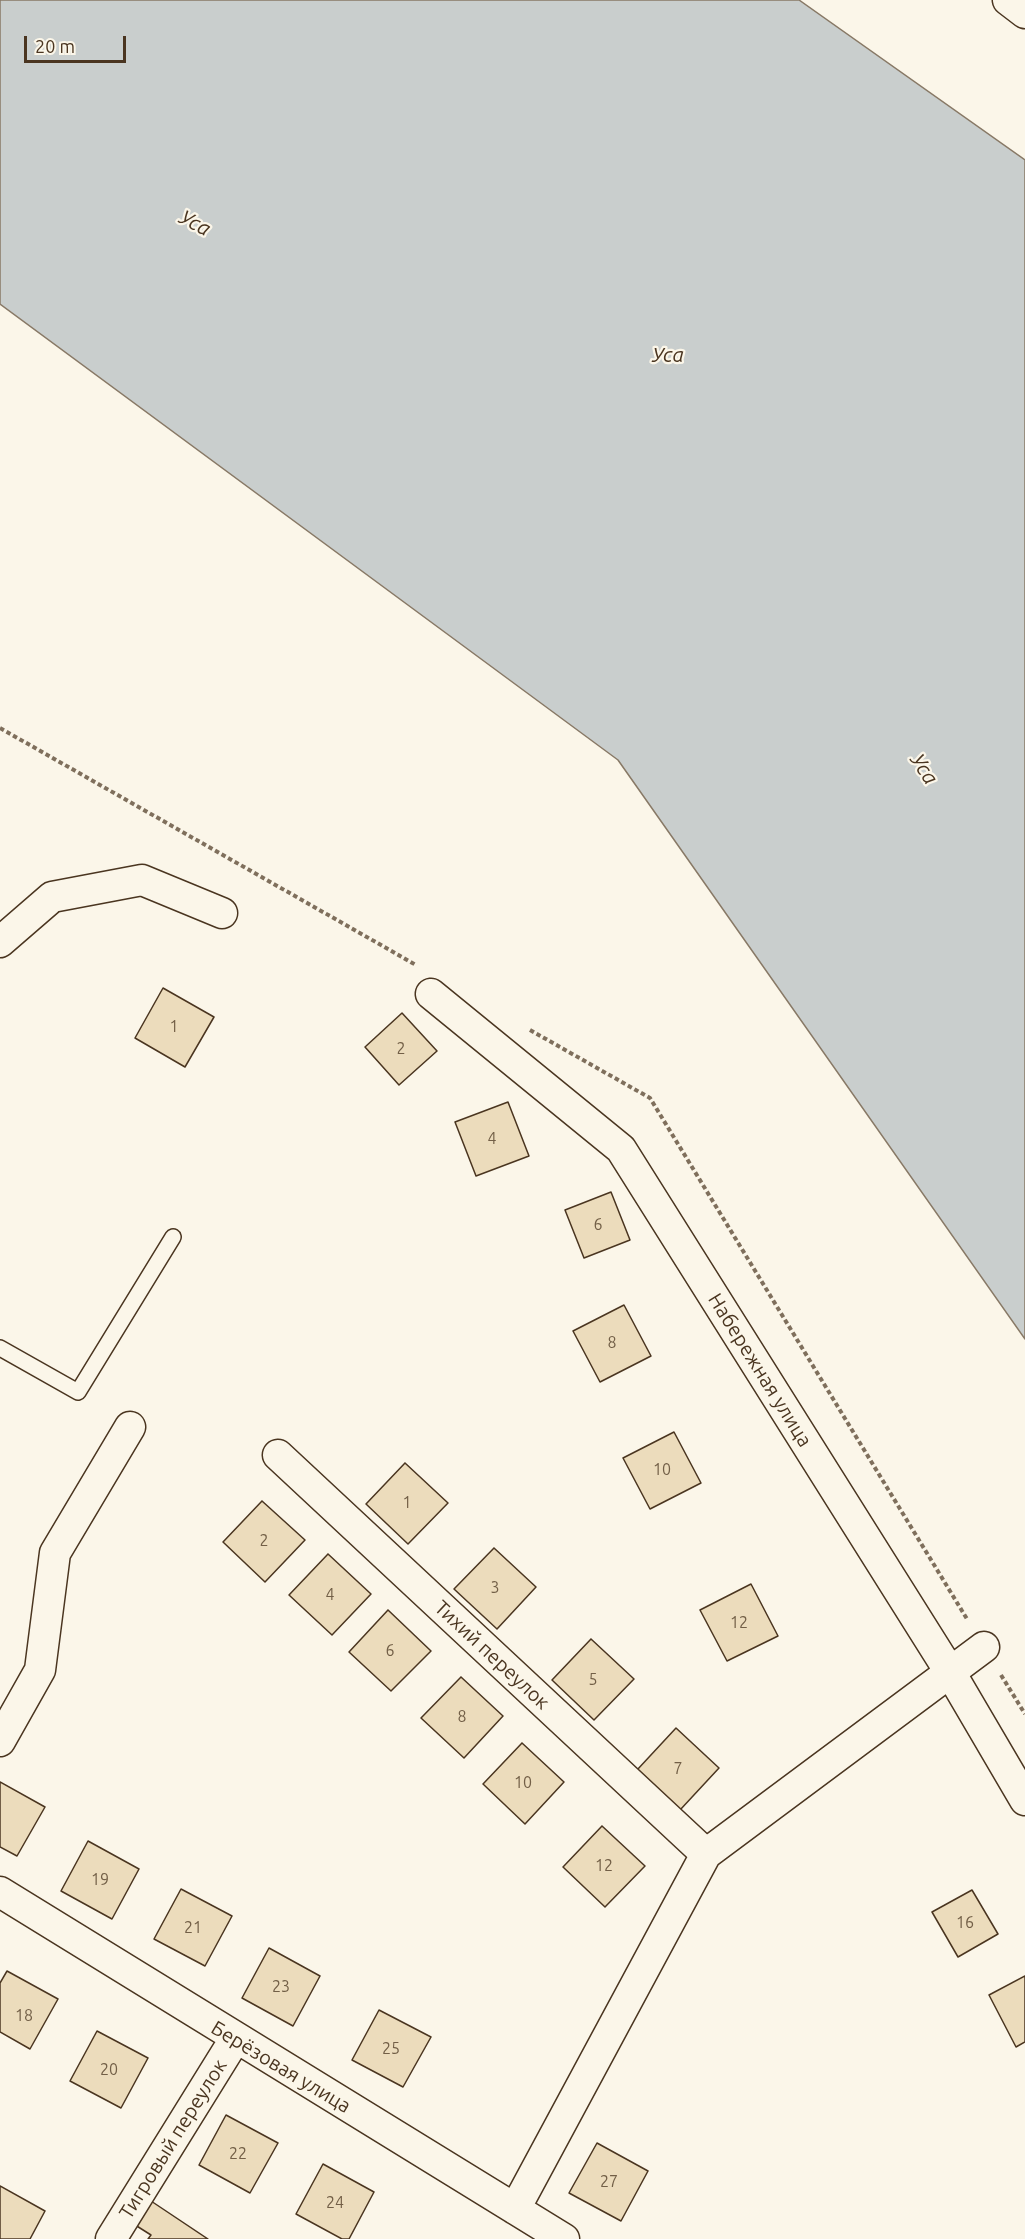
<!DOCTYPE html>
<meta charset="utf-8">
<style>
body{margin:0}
#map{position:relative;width:1025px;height:2239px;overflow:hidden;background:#fbf6e9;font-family:Ubuntu,sans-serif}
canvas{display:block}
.scale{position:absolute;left:24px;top:36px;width:102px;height:27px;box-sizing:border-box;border:3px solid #4a3520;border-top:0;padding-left:8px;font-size:18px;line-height:21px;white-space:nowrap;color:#4a3520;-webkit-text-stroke:4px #fbf6e9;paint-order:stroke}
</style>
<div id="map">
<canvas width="1025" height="2239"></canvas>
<div class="scale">20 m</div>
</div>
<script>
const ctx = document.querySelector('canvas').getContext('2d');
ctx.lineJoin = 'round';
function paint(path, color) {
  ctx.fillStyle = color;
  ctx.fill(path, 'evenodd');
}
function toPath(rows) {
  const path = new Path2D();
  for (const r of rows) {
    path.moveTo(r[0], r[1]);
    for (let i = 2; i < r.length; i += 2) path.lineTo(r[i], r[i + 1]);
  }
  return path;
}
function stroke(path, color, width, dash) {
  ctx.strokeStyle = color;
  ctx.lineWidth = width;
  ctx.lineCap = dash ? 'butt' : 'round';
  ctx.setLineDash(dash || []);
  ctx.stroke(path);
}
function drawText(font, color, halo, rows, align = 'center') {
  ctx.font = font + ' Ubuntu,sans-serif';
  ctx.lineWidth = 4.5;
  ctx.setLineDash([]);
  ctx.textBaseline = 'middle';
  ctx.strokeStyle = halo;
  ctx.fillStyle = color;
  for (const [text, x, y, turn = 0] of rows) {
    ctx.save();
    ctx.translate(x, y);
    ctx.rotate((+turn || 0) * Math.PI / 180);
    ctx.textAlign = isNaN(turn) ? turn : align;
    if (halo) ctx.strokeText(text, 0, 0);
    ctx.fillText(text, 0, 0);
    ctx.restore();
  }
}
const water = toPath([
 [0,0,799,0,1025,160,1025,1339,618,760,0,304,0,0]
]);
paint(water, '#c9cecd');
stroke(water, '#887966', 1.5);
const building = toPath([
 [163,988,214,1017,185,1067,135,1038,163,988],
 [402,1013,437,1051,399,1085,365,1047,402,1013],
 [508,1102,529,1156,476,1176,455,1122,508,1102],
 [611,1192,630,1240,584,1258,565,1210,611,1192],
 [624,1305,651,1356,600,1382,573,1331,624,1305],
 [674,1432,701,1483,650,1509,623,1458,674,1432],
 [405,1463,448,1503,408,1544,366,1504,405,1463],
 [262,1501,305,1540,265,1582,223,1542,262,1501],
 [494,1548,536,1587,497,1629,454,1589,494,1548],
 [328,1554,371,1594,332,1635,289,1595,328,1554],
 [751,1584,778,1636,727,1661,700,1610,751,1584],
 [388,1610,431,1651,391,1691,349,1652,388,1610],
 [591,1639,634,1679,594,1720,552,1680,591,1639],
 [461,1677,503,1716,464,1758,421,1718,461,1677],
 [676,1728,719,1768,680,1810,637,1770,676,1728],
 [522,1743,564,1782,525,1824,483,1784,522,1743],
 [0,1782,45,1807,17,1856,0,1847,0,1782],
 [602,1826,645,1866,605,1907,563,1867,602,1826],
 [88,1841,139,1869,112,1919,61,1891,88,1841],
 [181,1889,232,1916,205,1966,154,1939,181,1889],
 [972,1890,998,1934,958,1957,932,1912,972,1890],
 [269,1948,320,1976,293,2026,242,1998,269,1948],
 [7,1971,58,1999,30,2049,0,2032,0,1983,7,1971],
 [1025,1976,1025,2042,1016,2047,989,1995,1025,1976],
 [379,2010,431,2037,403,2087,352,2060,379,2010],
 [97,2031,148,2058,121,2108,70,2081,97,2031],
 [226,2115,278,2143,250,2193,199,2165,226,2115],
 [597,2143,648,2171,621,2221,569,2193,597,2143],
 [323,2164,374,2192,349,2239,342,2239,296,2214,323,2164],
 [0,2186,45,2211,30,2239,0,2239,0,2186],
 [148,2199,208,2239,148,2239,151,2235,132,2223,148,2199]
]);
paint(building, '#ecdcbc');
stroke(building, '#4a3520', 1.5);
const lane = toPath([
 [0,1348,78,1392,173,1237]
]);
const street = toPath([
 [1008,0,1025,13],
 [0,942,52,897,142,880,222,913],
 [431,994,621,1149,950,1672,1025,1800],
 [278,1455,706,1854],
 [0,1741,40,1670,55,1553,130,1427],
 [0,1892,564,2239],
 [515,2209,706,1854,984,1647],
 [111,2239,235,2039]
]);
stroke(lane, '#4a3520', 18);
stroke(street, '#4a3520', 33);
stroke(toPath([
 [0,728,416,965],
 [530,1030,650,1098,967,1619],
 [1001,1675,1025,1714]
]), '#7f6f5c', 4, [4.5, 3]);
stroke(lane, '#fbf6e9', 15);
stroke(street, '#fbf6e9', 30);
drawText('16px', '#725f47', null, [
 ["1",174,1027],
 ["2",401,1049],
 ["4",492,1139],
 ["6",598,1225],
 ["8",612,1343],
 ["10",662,1470],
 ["1",407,1503],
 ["2",264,1541],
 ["3",495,1588],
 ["4",330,1595],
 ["12",739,1623],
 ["6",390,1651],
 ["5",593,1680],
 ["8",462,1717],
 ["7",678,1769],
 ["10",523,1783],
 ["12",604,1866],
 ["19",100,1880],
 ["16",965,1923],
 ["21",193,1928],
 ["23",281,1987],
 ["18",24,2016],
 ["25",391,2049],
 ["20",109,2070],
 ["22",238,2154],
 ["27",609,2182],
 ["24",335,2203]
]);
drawText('20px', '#4a3520', '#fbf6e9', [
 ["Набережная улица",760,1370,58],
 ["Тихий переулок",492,1655,43],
 ["Берёзовая улица",281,2067,31],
 ["Тигровый переулок",173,2139,-58]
]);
drawText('italic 21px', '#4a3520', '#fbf6e9', [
 ["Уса",195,223,28],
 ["Уса",668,355],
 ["Уса",924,769,57]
]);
</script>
